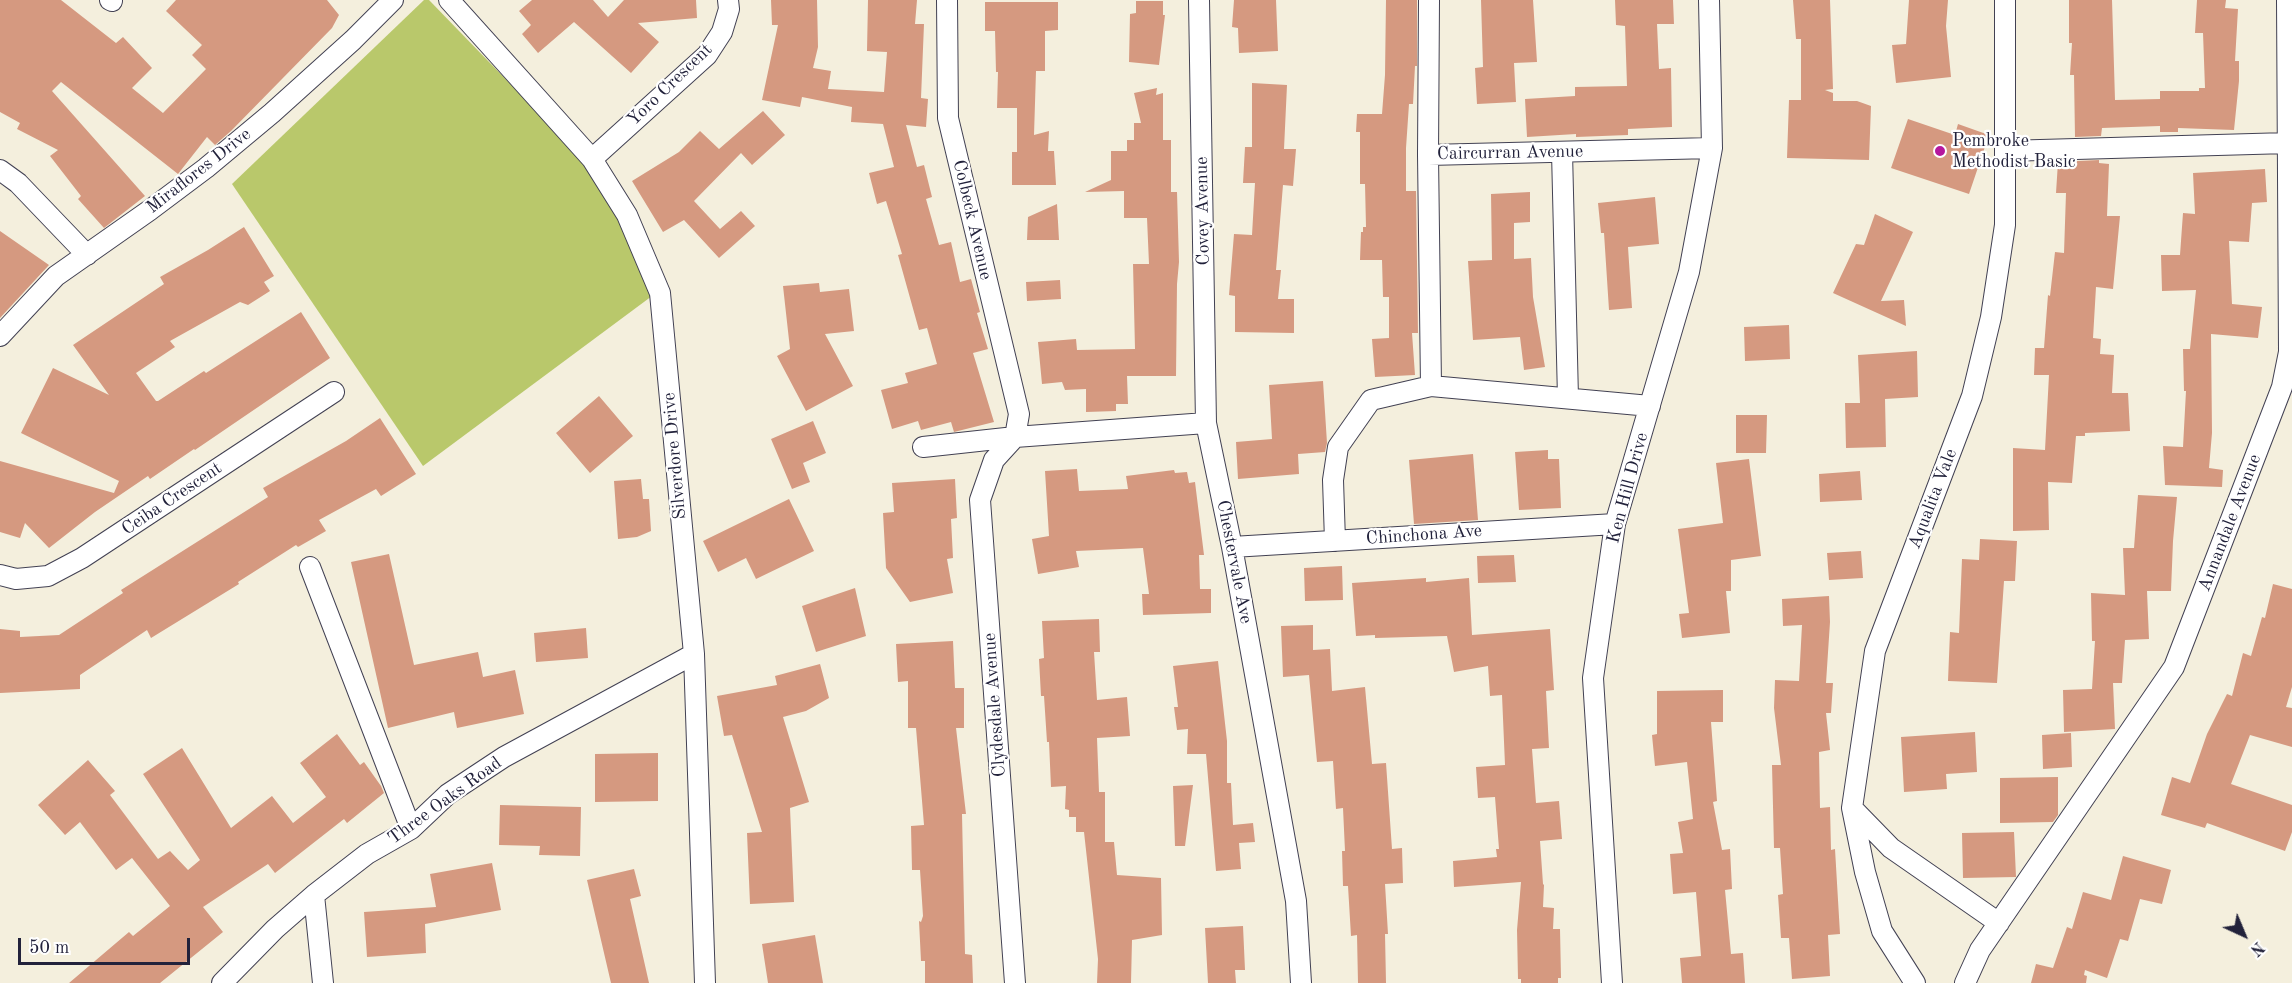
<!DOCTYPE html>
<style>
body{margin:0}
#map{position:relative;width:2292px;height:983px;overflow:hidden;background:#f4efdd;font-family:"Old Standard TT",serif}
canvas{display:block}
.north{position:absolute;left:2214px;top:905px;width:60px;height:60px;-webkit-text-stroke:4px #fff;paint-order:stroke;rotate:136deg;font-size:16px;font-weight:700;line-height:24px;text-align:center;color:#22223b}
.north::after{content:'';display:block;margin:auto;width:21px;height:27px;background:#22223b;clip-path:polygon(50% 0,100% 100%,50% 72%,0 100%)}
.scale{position:absolute;left:18px;top:938px;width:172px;height:27px;box-sizing:border-box;border:3px solid #22223b;border-top:0;padding-left:8px;font-size:18px;line-height:21px;white-space:nowrap;color:#22223b;-webkit-text-stroke:4px #fff;paint-order:stroke}
</style>
<div id="map">
<canvas width="2292" height="983"></canvas>
<div class="north">N</div>
<div class="scale">50 m</div>
</div>
<script>
const ctx = document.querySelector('canvas').getContext('2d');
ctx.lineJoin = 'round';
function paint(path, color) {
  ctx.fillStyle = color;
  ctx.fill(path, 'evenodd');
}
function toPath(rows) {
  const path = new Path2D();
  for (const r of rows) {
    path.moveTo(r[0], r[1]);
    for (let i = 2; i < r.length; i += 2) path.lineTo(r[i], r[i + 1]);
  }
  return path;
}
function stroke(path, color, width, dash) {
  ctx.strokeStyle = color;
  ctx.lineWidth = width;
  ctx.lineCap = dash ? 'butt' : 'round';
  ctx.setLineDash(dash || []);
  ctx.stroke(path);
}
function drawText(font, color, halo, rows, align = 'center') {
  ctx.font = font + ' "Old Standard TT",serif';
  ctx.lineWidth = 4.5;
  ctx.setLineDash([]);
  ctx.textBaseline = 'middle';
  ctx.strokeStyle = halo;
  ctx.fillStyle = color;
  for (const [text, x, y, turn = 0] of rows) {
    ctx.save();
    ctx.translate(x, y);
    ctx.rotate((+turn || 0) * Math.PI / 180);
    ctx.textAlign = isNaN(turn) ? turn : align;
    if (halo) ctx.strokeText(text, 0, 0);
    ctx.fillText(text, 0, 0);
    ctx.restore();
  }
}
paint(toPath([
 [424,0,429,0,584,160,618,218,652,296,423,466,232,184]
]), '#b9c86b');
paint(toPath([
 [0,0,61,0,116,43,123,37,152,68,132,88,163,113,206,69,192,55,202,45,166,11,176,0,327,0,339,15,332,28,231,131,215,145,207,137,178,174,61,82,52,91,145,196,104,228,78,199,81,196,50,156,58,150,17,129,20,123,0,112],
 [532,0,593,0,608,17,624,0,696,0,697,18,638,23,659,42,631,73,574,22,538,53,522,34,531,25,519,11],
 [771,0,817,0,818,47,813,68,831,71,828,89,884,92,887,52,867,51,868,0,917,0,915,24,924,24,921,98,928,99,926,127,906,125,917,167,924,165,932,197,926,199,939,245,951,242,960,282,971,279,980,312,977,313,988,349,973,353,994,422,954,432,951,422,921,430,918,421,892,429,881,390,908,383,905,373,937,364,927,328,919,330,898,255,902,254,886,201,877,204,869,173,894,167,883,124,851,122,852,107,802,97,800,107,762,100,778,25,772,25],
 [1234,0,1276,0,1278,51,1239,53,1238,28,1232,27],
 [1386,0,1417,0,1417,66,1415,66,1413,104,1409,104,1406,148,1406,191,1416,191,1418,333,1412,333,1415,375,1375,377,1372,339,1389,338,1389,297,1383,297,1382,260,1360,260,1361,232,1363,232,1363,227,1366,227,1365,184,1360,184,1360,132,1356,132,1357,114,1382,114,1385,75],
 [1481,0,1533,0,1537,62,1514,63,1516,102,1477,104,1475,68,1483,67],
 [1615,0,1673,0,1674,24,1657,24,1659,69,1671,68,1672,127,1628,129,1628,135,1576,137,1576,134,1527,137,1525,99,1575,96,1575,87,1627,86,1625,26,1616,25],
 [1793,0,1830,0,1833,89,1825,90,1833,93,1833,101,1857,101,1871,106,1869,160,1787,158,1789,100,1801,100,1801,39,1796,39],
 [1909,0,1948,0,1946,26,1951,77,1896,83,1892,45,1906,44],
 [2069,0,2112,0,2115,100,2160,99,2160,91,2199,91,2199,88,2205,88,2203,33,2195,33,2197,0,2226,0,2225,8,2238,9,2235,61,2239,61,2239,81,2234,130,2178,128,2178,132,2160,132,2160,126,2102,128,2101,136,2075,137,2074,75,2070,75,2072,43,2069,43],
 [1136,1,1163,1,1163,15,1165,15,1159,65,1129,62,1130,14,1136,13],
 [985,2,1058,2,1058,30,1045,31,1045,71,1036,71,1034,135,1049,131,1048,151,1054,151,1056,185,1012,185,1012,152,1017,152,1017,108,997,108,998,72,996,72,995,31,985,31],
 [1252,83,1287,85,1284,149,1296,149,1293,186,1283,185,1276,270,1281,270,1278,299,1294,299,1294,333,1235,332,1235,296,1229,295,1234,234,1252,235,1255,183,1243,183,1245,147,1252,147],
 [1157,88,1156,95,1163,93,1163,140,1171,140,1171,192,1177,192,1179,262,1177,284,1176,376,1127,376,1128,404,1116,404,1116,411,1086,412,1086,389,1065,390,1062,382,1042,384,1038,342,1076,339,1077,350,1135,349,1133,264,1149,264,1147,218,1124,218,1124,191,1085,192,1111,180,1111,151,1127,151,1127,140,1134,140,1134,123,1141,123,1134,93],
 [763,111,785,135,752,165,741,153,694,201,720,229,741,211,755,226,719,258,684,220,663,232,632,181,679,152,700,131,719,149],
 [1908,119,1955,135,1958,124,1989,135,1969,194,1891,168],
 [2099,160,2099,163,2109,164,2107,216,2120,216,2113,289,2096,287,2093,338,2101,339,2100,354,2114,355,2112,393,2128,393,2130,431,2085,433,2085,436,2076,436,2072,483,2048,482,2049,530,2013,531,2013,448,2045,450,2049,375,2034,375,2035,348,2044,348,2048,295,2050,296,2055,252,2064,253,2066,193,2056,193,2058,162],
 [2265,169,2267,202,2252,203,2249,242,2229,241,2232,304,2262,307,2258,338,2211,334,2212,433,2209,468,2223,470,2222,487,2165,485,2163,446,2183,447,2186,391,2184,391,2183,349,2190,349,2196,290,2162,291,2161,255,2180,255,2183,213,2195,214,2193,173],
 [1530,192,1530,222,1514,223,1514,259,1531,258,1533,297,1545,367,1524,370,1520,337,1473,340,1468,261,1492,260,1491,194],
 [1655,197,1659,244,1628,247,1632,308,1609,310,1604,233,1601,233,1598,203],
 [1057,204,1059,240,1027,240,1028,217],
 [1875,214,1913,232,1881,301,1904,300,1906,326,1833,293,1856,244,1864,245],
 [244,227,274,276,264,282,270,291,248,305,240,302,170,341,175,347,136,373,156,401,158,401,204,371,206,373,301,312,330,358,195,450,194,449,150,479,148,476,95,512,49,548,25,523,20,538,0,532,0,461,114,493,119,481,21,433,53,368,109,395,73,345,164,284,160,277,208,250],
 [0,231,49,265,0,318],
 [1060,280,1061,299,1027,301,1026,282],
 [819,283,820,292,849,289,854,331,825,334,853,386,806,411,777,356,790,349,783,286],
 [1789,325,1790,359,1745,361,1744,327],
 [1917,351,1918,397,1885,399,1886,447,1846,448,1845,403,1860,403,1858,355],
 [1323,381,1327,443,1325,452,1298,454,1299,474,1238,479,1236,442,1272,439,1269,385],
 [599,396,633,436,590,473,556,433],
 [1736,415,1767,415,1766,453,1736,453],
 [380,418,416,474,381,496,376,489,319,520,326,531,298,547,296,545,238,582,239,584,151,638,147,630,80,675,80,689,0,693,0,629,20,631,20,637,59,635,123,593,121,590,268,497,263,488,346,441],
 [813,421,826,453,803,463,810,482,792,489,771,439],
 [1548,450,1548,459,1559,459,1561,508,1519,510,1515,452],
 [1473,454,1478,520,1414,524,1409,460],
 [1749,459,1761,556,1731,560,1731,591,1726,591,1730,633,1682,638,1679,614,1689,613,1678,529,1723,523,1716,463],
 [1077,469,1079,491,1128,489,1126,476,1174,470,1175,473,1187,472,1189,483,1195,482,1204,555,1199,555,1200,589,1211,589,1211,613,1143,615,1142,594,1149,594,1143,548,1076,551,1079,567,1038,574,1032,539,1049,536,1045,471],
 [1860,471,1862,500,1820,502,1819,474],
 [641,479,643,499,649,499,651,531,637,537,618,539,614,481],
 [955,479,957,518,951,519,953,558,947,559,953,593,910,602,886,568,883,513,894,512,892,483],
 [2138,495,2177,497,2173,541,2171,591,2147,591,2149,639,2125,640,2122,683,2113,683,2115,729,2064,732,2063,690,2092,689,2095,641,2092,641,2091,593,2125,595,2123,548,2134,548],
 [789,499,814,551,756,579,746,558,718,572,703,541],
 [1980,539,2017,541,2015,581,2004,581,1997,683,1948,681,1950,632,1959,633,1962,559,1979,560],
 [1861,551,1863,578,1829,580,1827,553],
 [389,554,414,665,478,652,483,677,515,670,524,714,457,728,454,712,388,728,351,562],
 [1514,555,1516,582,1478,583,1477,556],
 [1342,566,1343,600,1305,601,1304,568],
 [1426,578,1426,582,1469,578,1472,635,1550,629,1554,690,1546,691,1549,748,1532,749,1536,803,1559,801,1562,839,1540,841,1543,884,1544,885,1543,907,1554,908,1553,929,1560,929,1561,978,1558,978,1558,983,1521,983,1521,979,1518,979,1517,930,1521,882,1454,887,1453,861,1497,857,1496,849,1499,849,1495,797,1478,798,1476,767,1505,765,1502,695,1490,696,1488,666,1454,672,1447,636,1375,638,1375,635,1356,636,1352,583],
 [2273,584,2292,589,2292,687,2286,707,2292,708,2292,747,2250,735,2231,784,2292,805,2292,832,2285,851,2207,823,2205,828,2161,815,2172,777,2190,783,2207,734,2227,694,2232,696,2243,653,2251,656,2262,617,2265,618],
 [855,588,866,636,816,652,802,606],
 [1829,596,1830,622,1826,683,1833,683,1831,713,1826,713,1830,750,1819,752,1820,808,1830,807,1831,850,1835,849,1840,934,1828,935,1830,976,1792,979,1789,938,1781,938,1778,895,1783,894,1780,848,1774,848,1772,765,1781,765,1774,708,1775,680,1799,681,1802,625,1783,626,1782,599],
 [1099,619,1100,652,1094,652,1097,700,1127,697,1130,736,1097,738,1099,792,1105,792,1105,842,1114,842,1117,875,1161,878,1162,935,1132,940,1131,983,1097,983,1098,959,1084,832,1076,832,1076,817,1069,817,1069,810,1065,809,1066,786,1051,787,1049,742,1047,742,1044,696,1041,696,1039,659,1044,658,1042,621],
 [1313,625,1313,650,1330,649,1332,691,1365,687,1372,764,1386,763,1392,849,1402,848,1403,883,1385,884,1388,934,1385,934,1386,983,1358,983,1357,935,1351,936,1348,886,1343,886,1342,851,1345,851,1343,808,1336,809,1333,761,1317,762,1309,675,1283,677,1281,626],
 [586,628,588,658,536,662,534,633],
 [953,641,955,688,964,688,964,728,956,728,966,814,962,814,965,954,972,955,973,983,925,983,925,961,921,961,919,921,921,922,923,916,920,870,912,870,911,826,924,825,916,728,908,728,908,681,898,682,896,644],
 [1218,661,1227,741,1227,783,1231,783,1233,825,1253,823,1255,842,1239,843,1241,869,1216,871,1206,754,1187,754,1188,729,1177,730,1174,707,1178,707,1173,666],
 [820,664,829,698,806,711,783,717,809,802,790,808,794,902,750,904,747,833,762,832,732,735,724,736,717,696,777,685,775,676],
 [1723,690,1723,722,1711,722,1717,801,1713,802,1722,850,1730,849,1732,889,1725,890,1731,954,1743,953,1745,983,1682,983,1680,958,1701,956,1696,892,1673,894,1670,854,1683,853,1678,822,1693,819,1687,762,1655,766,1652,735,1657,734,1657,691],
 [1975,732,1977,772,1946,774,1947,789,1904,792,1901,737],
 [2071,733,2072,767,2043,769,2042,735],
 [337,734,360,765,364,762,381,786,384,793,347,823,344,819,275,873,268,864,203,907,223,932,160,983,69,983,129,932,133,936,170,906,132,858,116,870,80,822,65,835,38,805,88,760,115,791,110,795,158,859,170,851,188,870,200,860,143,774,182,748,231,828,272,796,293,823,326,797,300,763],
 [658,753,658,801,595,802,595,754],
 [2058,777,2058,815,2053,822,2000,823,2000,778],
 [1193,785,1185,846,1175,846,1173,786],
 [500,805,581,807,580,856,539,855,540,846,499,845],
 [2014,832,2016,877,1963,878,1962,833],
 [2123,856,2171,870,2162,904,2140,899,2128,941,2120,939,2107,978,2085,970,2084,975,2087,976,2086,983,2031,983,2036,964,2053,968,2067,927,2072,929,2083,892,2111,900],
 [492,863,501,910,425,924,426,953,367,957,364,912,436,907,430,874],
 [634,869,641,896,630,899,649,983,611,983,587,880],
 [1243,926,1245,970,1235,970,1236,983,1208,983,1205,928],
 [815,935,823,983,768,983,762,944]
]), '#d59980');
const minor = toPath([
 [110,0,112,1],
 [449,0,592,159,627,215,660,293,694,654,705,983],
 [947,0,948,118,1019,414,1015,437,994,460,980,500,1015,983],
 [1199,0,1206,423,1232,547,1296,901,1301,983],
 [1429,0,1428,155,1712,148],
 [2005,151,2288,143],
 [1562,152,1568,398],
 [1428,155,1431,386],
 [592,159,707,55,722,32,729,9,728,0],
 [0,170,18,183,87,255],
 [0,336,56,276,150,210,206,168,272,113,353,40,393,0],
 [923,447,1015,437,1206,423],
 [1335,541,1333,480,1338,447,1371,400,1431,386,1650,406],
 [1232,547,1615,524],
 [310,567,411,829],
 [0,575,16,579,48,576,82,558,334,392],
 [1852,808,1891,848,1999,923],
 [314,895,323,983],
 [222,983,275,929,314,895,367,854,411,829,448,794,504,757,694,654],
 [1612,983,1593,678,1615,524,1689,272,1712,148,1709,0],
 [1915,983,1882,931,1865,872,1852,808,1875,651,1972,396,1991,317,2005,225,2005,0],
 [1965,983,1980,950,2174,667,2282,387,2289,352,2287,0]
]);
stroke(minor, '#424153', 22);
stroke(minor, '#fff', 20);
for (const [x, y, r, color] of [
 [1940,151,6,"#b5179e"]
]) {
  const dot = new Path2D();
  dot.arc(x, y, r, 0, 2 * Math.PI);
  ctx.fillStyle = color;
  ctx.fill(dot);
  stroke(dot, '#fff', 2);
}
drawText('18px', '#22223b', '#fff', [
 ["Yoro Crescent",670,85,-44],
 ["Caircurran Avenue",1510,153,-1],
 ["Miraflores Drive",199,171,-38],
 ["Covey Avenue",1203,211,-91],
 ["Colbeck Avenue",972,220,77],
 ["Silverdore Drive",675,456,-95],
 ["Ken Hill Drive",1628,488,-75],
 ["Ceiba Crescent",172,499,-34],
 ["Aqualita Vale",1933,499,-69],
 ["Annandale Avenue",2230,523,-69],
 ["Chinchona Ave",1424,535,-4],
 ["Chestervale Ave",1234,562,79],
 ["Clydesdale Avenue",995,705,-94],
 ["Three Oaks Road",445,801,-36]
]);
drawText('18px', '#22223b', '#fff', [
 ["Pembroke",1952,141],
 ["Methodist Basic",1952,162]
], 'left');
</script>
